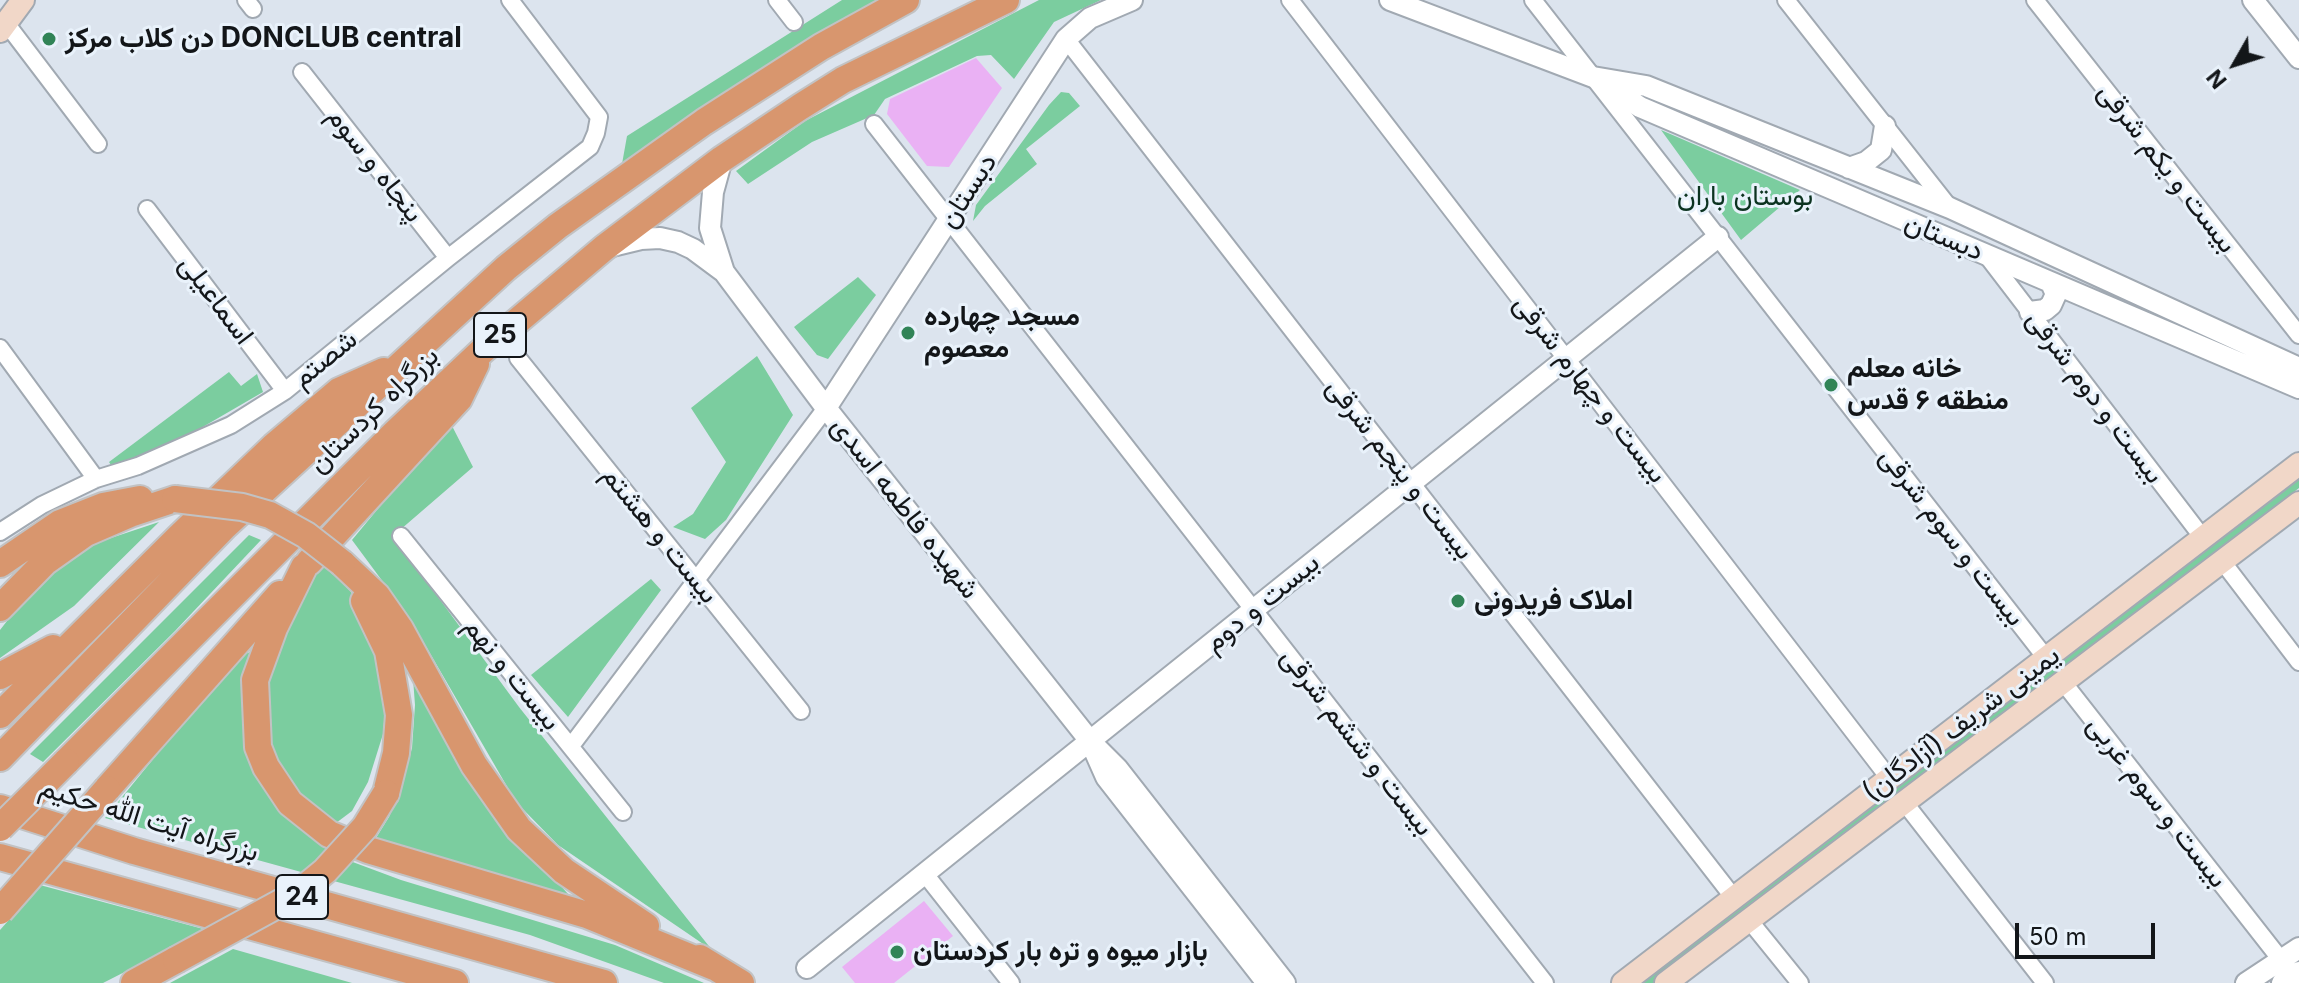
<!DOCTYPE html>
<meta charset="utf-8">
<style>
body{margin:0}
#map{position:relative;width:2299px;height:983px;overflow:hidden;background:#dce4ee;font-family:Inter,sans-serif}
canvas{display:block}
.north{position:absolute;left:2195px;top:24px;width:80px;height:80px;-webkit-text-stroke:6px #e9f2fb;paint-order:stroke;rotate:231deg;font-size:22px;font-weight:700;line-height:32px;text-align:center;color:#131619}
.north::after{content:'';display:block;margin:auto;width:28px;height:36px;background:#131619;clip-path:polygon(50% 0,100% 100%,50% 72%,0 100%)}
.scale{position:absolute;left:2015px;top:923px;width:140px;height:36px;box-sizing:border-box;border:4px solid #131619;border-top:0;padding-left:10px;font-size:24px;line-height:28px;white-space:nowrap;color:#131619;-webkit-text-stroke:6px #e9f2fb;paint-order:stroke}
</style>
<div id="map">
<canvas width="2299" height="983"></canvas>
<div class="north">N</div>
<div class="scale">50 m</div>
</div>
<script>
const ctx = document.querySelector('canvas').getContext('2d');
ctx.lineJoin = 'round';
function paint(path, color) {
  ctx.fillStyle = color;
  ctx.fill(path, 'evenodd');
}
function toPath(rows) {
  const path = new Path2D();
  for (const r of rows) {
    path.moveTo(r[0], r[1]);
    for (let i = 2; i < r.length; i += 2) path.lineTo(r[i], r[i + 1]);
  }
  return path;
}
function stroke(path, color, width, dash) {
  ctx.strokeStyle = color;
  ctx.lineWidth = width;
  ctx.lineCap = dash ? 'butt' : 'round';
  ctx.setLineDash(dash || []);
  ctx.stroke(path);
}
function drawText(font, color, halo, rows, align = 'center') {
  ctx.font = font + ' Inter,Vazirmatn,sans-serif';
  ctx.lineWidth = 6;
  ctx.setLineDash([]);
  ctx.textBaseline = 'middle';
  ctx.strokeStyle = halo;
  ctx.fillStyle = color;
  for (const [text, x, y, turn = 0] of rows) {
    ctx.save();
    ctx.translate(x, y);
    ctx.rotate((+turn || 0) * Math.PI / 180);
    ctx.textAlign = isNaN(turn) ? turn : align;
    if (halo) ctx.strokeText(text, 0, 0);
    ctx.fillText(text, 0, 0);
    ctx.restore();
  }
}
paint(toPath([
 [842,0,880,0,746,80,622,164,627,136],
 [1039,0,1101,0,1054,22,1014,79,991,55,977,56,885,99,874,115,812,142,748,184,736,171,805,121],
 [1061,92,1069,93,1080,106,1026,149,1037,164,985,206,973,221,976,205,1049,105],
 [1661,130,1800,190,1741,240],
 [858,277,876,295,828,359,817,355,794,327],
 [757,356,793,415,726,520,705,539,673,527,693,514,726,462,691,408],
 [229,372,241,386,257,374,263,392,182,439,113,468,109,462],
 [450,422,473,467,393,536,519,707,712,950,558,845,516,802,409,617,352,540],
 [2299,477,2299,488,1656,983,1638,983],
 [159,522,74,606,0,658,0,630,18,607,63,563,99,542],
 [249,535,261,540,175,631,43,762,30,754],
 [317,557,351,592,369,622,386,698,383,734,368,782,352,811,332,826,302,802,264,738,267,662],
 [651,579,661,590,568,717,531,675],
 [254,650,244,706,245,736,350,861,401,880,615,945,704,983,664,983,530,935,105,818,235,659],
 [412,665,491,809,569,895,518,886,371,846,389,817,401,790,412,748,415,705],
 [40,885,207,930,103,983,0,983,0,930],
 [233,949,352,983,170,983]
]), '#7bcd9f');
paint(toPath([
 [976,58,1002,88,949,167,927,166,887,114,890,99],
 [924,901,953,936,894,983,855,983,842,967]
]), '#eab1f4');
const minor = toPath([
 [246,0,253,9],
 [777,0,794,22],
 [1290,0,1889,778],
 [1533,0,2046,658],
 [1786,0,1949,207],
 [2035,0,2299,335],
 [6,23,98,144],
 [1066,39,1734,898],
 [302,72,448,258],
 [874,124,1545,983],
 [147,209,285,391],
 [1987,256,2203,538],
 [0,348,96,479],
 [518,358,801,711],
 [0,532,42,505,96,479,138,466,231,425,285,391,448,258,590,147,596,133,599,117,510,0],
 [401,536,623,812],
 [2222,561,2299,662],
 [2063,682,2281,960],
 [571,746,826,408],
 [1904,802,2045,983],
 [925,874,1011,983],
 [1749,920,1800,983]
]);
const tertiary = toPath([
 [1390,0,1593,77,1646,86,1950,208,2299,368],
 [2253,0,2299,58],
 [1600,81,1640,107,2299,388],
 [1849,168,1866,162,1881,150,1885,126],
 [612,246,641,239,660,238,678,242,693,249,724,272,710,228,713,192,722,159],
 [724,272,826,408,1090,741],
 [2030,312,2045,310,2051,305,2056,294,2051,283],
 [826,408,1066,39,1090,18,1132,0],
 [807,968,1718,237],
 [1267,983,1106,777,1090,741,1117,768,1285,983],
 [2246,983,2299,948],
 [2282,983,2299,972]
]);
const secondary = toPath([
 [0,31,23,0],
 [1623,983,2299,464],
 [1666,983,2299,503]
]);
const trunk = toPath([
 [309,562,459,399,476,364],
 [342,563,377,596,400,629,474,765,519,829,564,871,646,926],
 [0,564,60,523,103,506,140,499],
 [304,567,274,628,255,680,258,747,266,767,290,803,329,834,368,850,587,915,714,967],
 [364,601,388,651,399,715,396,753,386,793],
 [0,608,45,562,86,533,130,514,175,499],
 [0,676,53,648],
 [0,715,179,537,274,446,339,391,384,371],
 [0,758,224,527,506,268,558,226,704,122,821,47,906,0],
 [66,762,395,433,482,351,604,248,722,159,800,107,843,80,1006,0],
 [107,789,280,594],
 [0,808,134,851,604,983],
 [0,857,455,983],
 [700,958,741,983],
 [134,983,176,960]
]);
stroke(minor, '#a1a9b2', 20);
stroke(tertiary, '#a1a9b2', 24);
stroke(secondary, '#a1a9b2', 26);
stroke(trunk, '#c2c2c3', 30);
stroke(minor, '#fff', 16);
stroke(tertiary, '#fff', 20);
stroke(secondary, '#f1d7c8', 22);
stroke(trunk, '#d8966e', 26);
const trunkBridge = toPath([
 [175,499,242,507,270,515,306,535,342,563],
 [0,828,66,762],
 [0,911,107,789],
 [176,960,297,894,325,871,365,827,386,793]
]);
stroke(trunkBridge, '#c2c2c3', 30, []);
stroke(trunkBridge, '#d8966e', 26);
for (const [x, y, r, color] of [
 [49,39,8,"#318457"],
 [908,333,8,"#318457"],
 [1831,385,8,"#318457"],
 [1458,601,8,"#318457"],
 [897,952,8,"#318457"]
]) {
  const dot = new Path2D();
  dot.arc(x, y, r, 0, 2 * Math.PI);
  ctx.fillStyle = color;
  ctx.fill(dot);
  stroke(dot, '#e9f2fb', 3);
}
for (const [x, y, w] of [
 [500,335,52],
 [302,897,52]
]) {
  const box = new Path2D();
  box.roundRect(x - w / 2, y - 22, w, 44, 6);
  ctx.fillStyle = '#e9f2fb';
  ctx.fill(box);
  stroke(box, '#131619', 2);
}
drawText('bold 26px', '#131619', null, [
 ["25",500,335],
 ["24",302,897]
]);
drawText('bold 28px', '#131619', '#e9f2fb', [
 ["دن کلاب مرکز DONCLUB central",65,39],
 ["مسجد چهارده",924,317],
 ["معصوم",924,349],
 ["خانه معلم",1847,369],
 ["منطقه ۶ قدس",1847,401],
 ["املاک فریدونی",1474,601],
 ["بازار میوه و تره بار کردستان",913,952]
], 'left');
drawText('28px', '#131619', '#e9f2fb', [
 ["پنجاه و سوم",375,165,52],
 ["بیست و یکم شرقی",2167,168,52],
 ["دبستان",968,191,-57],
 ["دبستان",1944,237,23],
 ["اسماعیلی",216,300,53],
 ["شصتم",325,359,-39],
 ["بیست و چهارم شرقی",1590,389,52],
 ["بیست و دوم شرقی",2095,397,53],
 ["بزرگراه کردستان",374,410,-44],
 ["بیست و پنجم شرقی",1400,469,52],
 ["شهیده فاطمه اسدی",905,508,52],
 ["بیست و هشتم",660,535,51],
 ["بیست و سوم شرقی",1952,537,52],
 ["بیست و دوم",1262,603,-39],
 ["بیست و نهم",512,674,51],
 ["یمینی شریف (آزادگان)",1961,724,-37],
 ["بیست و ششم شرقی",1357,742,52],
 ["بیست و سوم غربی",2157,802,52],
 ["بزرگراه آیت الله حکیم",149,820,17]
]);
drawText('28px', '#0c3320', '#e9f2fb', [
 ["بوستان باران",1745,197]
]);
</script>
